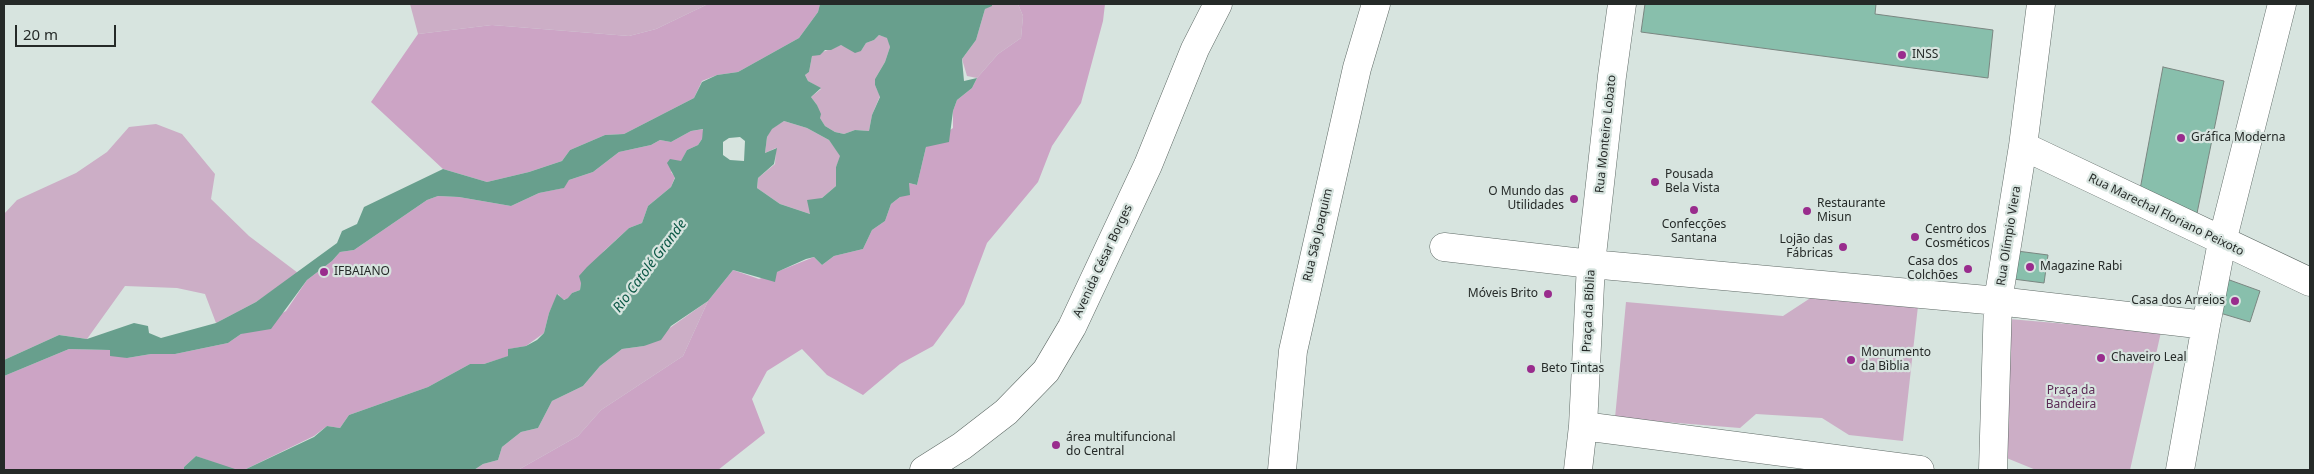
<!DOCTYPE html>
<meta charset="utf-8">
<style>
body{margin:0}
#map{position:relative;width:2314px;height:474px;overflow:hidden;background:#d7e4df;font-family:"Noto Sans",sans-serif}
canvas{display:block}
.frame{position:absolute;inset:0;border:5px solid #252a28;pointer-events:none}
.scale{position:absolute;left:15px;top:25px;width:101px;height:22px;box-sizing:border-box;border:2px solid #252a28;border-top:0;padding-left:6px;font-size:15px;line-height:18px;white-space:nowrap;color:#252a28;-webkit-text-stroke:4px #d7e4df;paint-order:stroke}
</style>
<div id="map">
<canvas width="2314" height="474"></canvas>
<div class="frame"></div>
<div class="scale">20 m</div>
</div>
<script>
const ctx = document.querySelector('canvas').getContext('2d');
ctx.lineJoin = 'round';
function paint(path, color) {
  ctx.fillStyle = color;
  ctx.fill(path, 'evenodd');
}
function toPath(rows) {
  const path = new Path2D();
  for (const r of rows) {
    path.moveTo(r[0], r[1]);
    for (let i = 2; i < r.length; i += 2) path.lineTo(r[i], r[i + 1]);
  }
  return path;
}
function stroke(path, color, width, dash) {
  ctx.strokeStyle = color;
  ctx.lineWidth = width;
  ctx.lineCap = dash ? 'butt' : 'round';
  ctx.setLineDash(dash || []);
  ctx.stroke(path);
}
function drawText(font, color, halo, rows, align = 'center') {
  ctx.font = font + ' "Noto Sans",sans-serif';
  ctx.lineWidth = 4.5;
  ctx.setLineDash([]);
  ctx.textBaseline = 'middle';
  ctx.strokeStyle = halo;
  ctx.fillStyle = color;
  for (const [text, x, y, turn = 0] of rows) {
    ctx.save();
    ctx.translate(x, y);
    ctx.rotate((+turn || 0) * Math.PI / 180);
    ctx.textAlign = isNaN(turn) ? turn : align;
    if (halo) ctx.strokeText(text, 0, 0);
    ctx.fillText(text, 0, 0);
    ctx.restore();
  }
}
paint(toPath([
 [410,4,708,4,656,29,629,36,492,25,418,34],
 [992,4,1018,4,1023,16,1021,38,998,54,977,78,967,76,962,59,976,40,985,9],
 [879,35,888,38,890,47,885,62,875,79,875,85,880,96,872,115,869,131,855,130,844,134,835,132,825,126,820,118,817,105,811,97,821,89,808,81,805,75,809,72,812,56,841,45,861,51,866,43,874,40],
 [784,121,807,128,829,140,841,156,836,167,836,186,822,198,810,214,780,204,757,188,758,178,775,164,776,148,765,153,767,137,771,129],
 [156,124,182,134,215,174,211,199,249,236,298,273,256,302,216,323,205,294,177,288,125,286,87,339,59,335,4,360,4,214,17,200,76,173,107,152,129,127],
 [1812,297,1918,306,1903,441,1849,435,1822,418,1756,414,1740,428,1615,418,1626,302,1783,316],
 [708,301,683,356,601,410,578,436,518,470,474,470,483,464,498,460,502,447,521,432,538,428,552,401,583,386,600,366,622,349,644,346],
 [2009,319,2161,332,2130,470,2036,470,1987,450]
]), '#ccaec6');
paint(toPath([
 [708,4,820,4,818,12,799,38,738,72,717,75,702,81,694,98,624,134,605,135,570,150,562,161,529,172,487,182,443,169,371,102,418,34,492,25,629,36,656,29],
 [1018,4,1105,4,1103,21,1081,103,1052,146,1038,182,987,243,964,304,933,346,900,364,863,395,827,375,802,349,767,371,752,399,765,433,718,470,518,470,578,436,601,410,683,356,708,301,733,270,759,279,814,257,822,265,834,256,863,249,872,230,885,221,891,204,900,197,909,183,917,185,926,147,953,128,953,111,957,100,972,88,977,78,998,54,1021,38,1023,16],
 [704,129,702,139,698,145,687,150,681,162,671,172,675,177,671,187,648,206,642,223,629,228,604,251,581,283,580,290,572,293,569,298,563,300,558,294,549,313,544,333,526,346,509,349,509,356,484,364,470,364,428,387,349,415,340,428,327,426,314,436,244,470,235,470,196,456,184,467,184,470,4,470,4,376,69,349,110,350,127,358,151,354,175,354,228,343,241,334,286,311,307,280,332,261,340,252,354,250,427,200,438,196,459,197,511,206,539,193,563,188,569,180,593,172,619,152,651,145,660,140,671,142,691,131]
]), '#cca4c5');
paint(toPath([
 [820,4,992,4,992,6,985,9,976,40,962,59,964,81,977,78,972,88,957,100,953,111,949,142,926,147,917,185,909,183,910,195,900,197,891,204,885,221,872,230,863,249,834,256,822,265,814,257,806,259,777,272,775,282,733,270,708,301,671,326,661,340,644,346,622,349,600,366,583,386,552,401,538,428,521,432,502,447,498,460,483,464,474,470,244,470,314,437,327,426,340,428,349,415,428,387,470,364,484,364,508,356,508,349,526,346,537,340,544,333,549,313,557,294,564,300,568,298,572,293,580,290,581,283,579,276,587,267,629,228,642,223,648,206,671,187,675,178,667,163,670,159,681,161,687,150,698,145,702,139,703,129,691,131,671,142,660,140,651,145,619,152,593,172,569,180,564,188,539,193,511,206,459,197,438,196,427,200,354,250,340,252,332,261,307,280,271,329,241,334,228,343,175,354,151,354,127,358,110,356,110,350,69,349,4,376,4,360,59,335,87,339,134,323,148,326,149,333,161,338,216,323,256,302,337,243,342,231,357,224,364,207,443,169,487,182,529,172,562,161,570,150,605,135,624,134,694,98,702,82,717,75,738,72,799,38,818,12],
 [879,35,887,38,890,47,885,62,875,79,875,85,880,97,872,115,869,131,855,130,844,134,835,132,825,126,820,118,821,114,817,105,811,97,821,88,808,81,805,75,809,72,812,56,820,55,825,50,831,50,841,45,855,53,861,51,866,43,874,40],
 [784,121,807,128,829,140,840,156,836,167,836,186,822,198,807,200,810,214,780,204,757,188,758,178,774,164,777,148,765,153,767,137,772,129],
 [740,137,745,141,744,161,730,160,723,155,723,142,729,138],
 [196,456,235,469,241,470,184,470,184,467]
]), '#689f8d');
const building = toPath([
 [1645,4,1876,4,1875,14,1993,30,1988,78,1641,32,1645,4],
 [2163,67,2224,81,2195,223,2139,195,2163,67],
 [2017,251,2048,255,2044,283,2013,279,2017,251],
 [2224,278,2260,291,2250,322,2210,310,2224,278]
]);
paint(building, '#88bfac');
stroke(building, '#7a8681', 1);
const minor = toPath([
 [2023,146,2310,282],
 [1444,247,1591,264,1612,76,1622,4],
 [2206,325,2222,242,2282,4],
 [1583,426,1920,470],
 [1282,470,1293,351,1357,68,1376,4],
 [1578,470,1583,426,1591,264,1998,301,2206,325,2180,470],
 [1993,470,1998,301,2023,146,2041,4]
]);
const tertiary = toPath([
 [924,470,962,446,1006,412,1046,371,1072,327,1148,165,1195,49,1218,4]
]);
stroke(minor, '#606b67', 29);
stroke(tertiary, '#606b67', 29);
stroke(minor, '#fff', 28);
stroke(tertiary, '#fff', 28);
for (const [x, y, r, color] of [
 [1902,55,5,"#992c8d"],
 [2181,138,5,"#992c8d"],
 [1655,182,5,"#992c8d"],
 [1574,199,5,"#992c8d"],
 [1694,210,5,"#992c8d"],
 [1807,211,5,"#992c8d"],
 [1915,237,5,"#992c8d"],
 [1843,247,5,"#992c8d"],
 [2030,267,5,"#992c8d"],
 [1968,269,5,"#992c8d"],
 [324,272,5,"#992c8d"],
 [1548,294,5,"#992c8d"],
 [2235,301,5,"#992c8d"],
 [2101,358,5,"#992c8d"],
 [1851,360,5,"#992c8d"],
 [1531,369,5,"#992c8d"],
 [1056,445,5,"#992c8d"]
]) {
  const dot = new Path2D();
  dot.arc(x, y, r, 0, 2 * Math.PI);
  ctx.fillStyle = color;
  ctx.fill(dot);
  stroke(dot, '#d7e4df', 2);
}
drawText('12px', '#252a28', '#d7e4df', [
 ["INSS",1912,55],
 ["Gráfica Moderna",2191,138],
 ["Pousada",1665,175],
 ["Bela Vista",1665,189],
 ["O Mundo das",1564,192,"right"],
 ["Utilidades",1564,206,"right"],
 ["Restaurante",1817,204],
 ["Misun",1817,218],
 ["Confecções",1694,225,"center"],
 ["Santana",1694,239,"center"],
 ["Centro dos",1925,230],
 ["Cosméticos",1925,244],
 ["Lojão das",1833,240,"right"],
 ["Fábricas",1833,254,"right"],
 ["Casa dos",1958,262,"right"],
 ["Colchões",1958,276,"right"],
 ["Magazine Rabi",2040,267],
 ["IFBAIANO",334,272],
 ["Móveis Brito",1538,294,"right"],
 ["Casa dos Arreios",2225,301,"right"],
 ["Monumento",1861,353],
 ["da Bìblia",1861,367],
 ["Chaveiro Leal",2111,358],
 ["Beto Tintas",1541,369],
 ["área multifuncional",1066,438],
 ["do Central",1066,452]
], 'left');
drawText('12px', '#252a28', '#d7e4df', [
 ["Rua Monteiro Lobato",1606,134,-84],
 ["Rua Marechal Floriano Peixoto",2166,215,26],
 ["Rua São Joaquim",1318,235,-77],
 ["Rua Olímpio Viera",2009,236,-81],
 ["Avenida César Borges",1103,261,-65],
 ["Praça da Bíblia",1589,311,-87]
]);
drawText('12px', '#5c2b56', '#d7e4df', [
 ["Praça da",2071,391],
 ["Bandeira",2071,405]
]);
drawText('italic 14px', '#0b5745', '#d7e4df', [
 ["Rio Catolé Grande",650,266,-53]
]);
</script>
